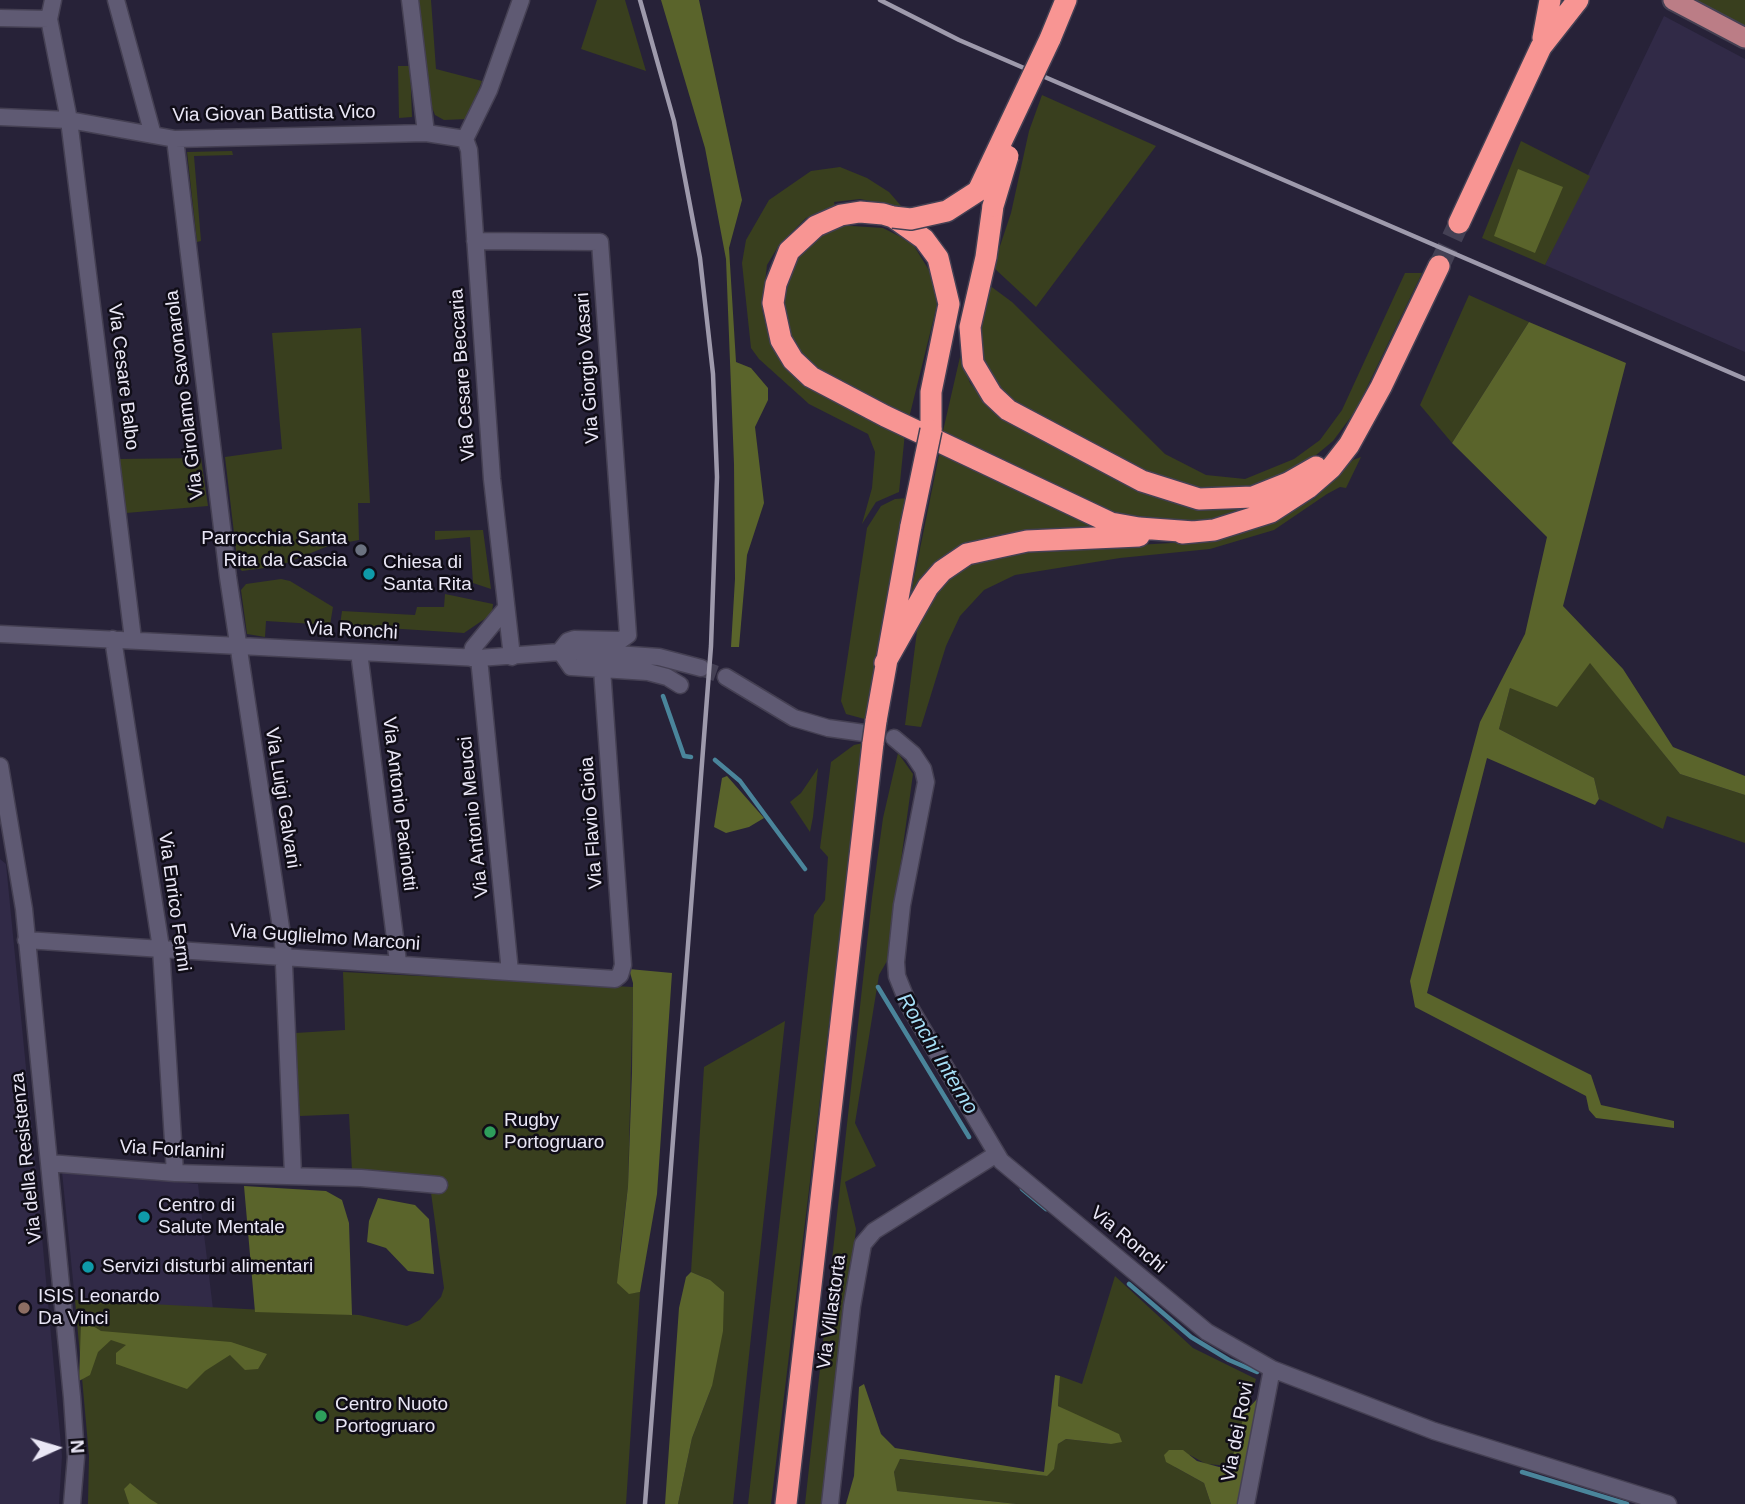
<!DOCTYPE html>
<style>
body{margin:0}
#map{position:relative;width:1745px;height:1504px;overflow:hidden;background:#272238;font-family:Arial,sans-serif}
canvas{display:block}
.north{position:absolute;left:21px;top:1413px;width:70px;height:70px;-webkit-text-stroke:5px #100d17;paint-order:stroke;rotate:86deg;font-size:19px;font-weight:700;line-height:28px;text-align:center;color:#eae7f6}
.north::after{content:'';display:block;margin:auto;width:24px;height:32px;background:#eae7f6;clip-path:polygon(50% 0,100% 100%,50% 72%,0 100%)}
</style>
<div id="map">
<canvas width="1745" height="1504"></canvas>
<div class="north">N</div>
</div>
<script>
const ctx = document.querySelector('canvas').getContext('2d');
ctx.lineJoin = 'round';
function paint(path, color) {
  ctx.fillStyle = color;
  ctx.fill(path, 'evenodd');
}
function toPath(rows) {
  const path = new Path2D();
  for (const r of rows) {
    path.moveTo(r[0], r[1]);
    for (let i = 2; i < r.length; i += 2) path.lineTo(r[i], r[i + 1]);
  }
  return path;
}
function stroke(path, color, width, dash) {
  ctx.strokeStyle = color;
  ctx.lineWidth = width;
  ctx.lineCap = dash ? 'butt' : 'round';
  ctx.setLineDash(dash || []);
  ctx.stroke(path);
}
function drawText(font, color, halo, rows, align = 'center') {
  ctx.font = font + ' Arial,sans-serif';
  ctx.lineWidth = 5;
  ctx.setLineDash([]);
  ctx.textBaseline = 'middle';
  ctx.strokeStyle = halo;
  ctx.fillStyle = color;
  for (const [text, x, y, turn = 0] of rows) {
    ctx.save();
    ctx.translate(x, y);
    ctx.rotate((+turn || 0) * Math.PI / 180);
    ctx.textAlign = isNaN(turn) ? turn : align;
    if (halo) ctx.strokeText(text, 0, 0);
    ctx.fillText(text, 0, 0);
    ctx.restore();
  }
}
paint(toPath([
 [1664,16,1745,59,1745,352,1545,265],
 [0,859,6,864,35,1160,62,1456,59,1504,0,1504],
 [62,1172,198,1184,213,1309,75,1300]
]), '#312a47');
paint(toPath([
 [418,0,431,0,436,69,482,81,467,119,444,120,435,115,431,105],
 [597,0,625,0,646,71,581,49],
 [1691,0,1745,0,1745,29],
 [398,66,410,66,412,117,399,118],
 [1042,95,1156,146,1036,307,993,267,1011,213,1029,131],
 [1521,141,1590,176,1545,265,1482,238],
 [232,151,233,155,194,156,201,241,197,242,187,152],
 [840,167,867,178,889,192,902,207,860,199,834,202,835,206,806,218,779,245,767,265,762,309,770,342,790,371,905,433,899,492,876,502,862,524,872,488,875,452,868,434,809,404,759,359,751,348,742,263,746,240,769,200,811,171],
 [837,225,883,228,899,236,914,246,932,275,937,305,909,418,812,367,791,341,782,311,790,267,806,243],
 [1405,273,1422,273,1356,410,1333,441,1298,470,1259,487,1192,489,1155,479,1002,394,981,361,979,326,989,285,1012,302,1165,454,1206,475,1245,479,1294,459,1320,440,1342,410],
 [1469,295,1529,322,1452,443,1420,405],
 [361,328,370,503,358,503,359,540,328,546,279,566,242,571,238,567,225,457,282,449,272,333],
 [960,357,970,383,991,408,1149,490,1246,507,1245,513,1226,519,1170,525,1111,513,943,431],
 [940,450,1107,528,994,541,910,598],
 [1361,457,1346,488,1340,487,1327,494,1274,530,1210,549,1120,558,1015,575,984,590,960,616,946,646,921,727,905,725,917,631,931,600,944,583,967,565,998,553,1171,543,1227,537,1265,524,1315,498,1353,460],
 [201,458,208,506,126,513,119,459],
 [909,498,872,721,846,714,841,701,867,528,881,506,895,499],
 [483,530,491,589,473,583,470,537,435,540,435,531],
 [281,579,290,581,333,607,330,625,266,621,265,637,247,634,241,590,246,584],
 [445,594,493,604,492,614,464,633,340,625,342,611,415,615,417,607,444,607],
 [1590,662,1680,774,1745,795,1745,843,1667,816,1663,829,1599,799,1594,778,1499,729,1510,688],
 [863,743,771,1504,748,1504,814,915,825,900,828,857,820,848,831,762,854,745],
 [898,753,913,774,887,961,879,975,855,1123,876,1166,845,1182,856,1229,825,1504,805,1504,872,898,883,818],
 [818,768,813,817,810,832,790,802,801,793],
 [343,972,633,987,628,1186,620,1250,629,1293,640,1292,626,1504,88,1504,89,1456,75,1300,359,1315,407,1326,420,1320,441,1297,444,1288,429,1178,352,1171,349,1114,300,1116,295,1033,345,1030],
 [785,1021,733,1504,678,1504,692,1438,712,1386,710,1280,691,1272,704,1067],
 [1115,1276,1193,1348,1256,1379,1231,1466,1206,1464,1190,1455,1175,1467,1204,1483,1211,1504,1017,1504,896,1491,894,1472,899,1459,1047,1476,1058,1444,1066,1439,1111,1444,1079,1417,1058,1406,1060,1376,1082,1384]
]), '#393f1e');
paint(toPath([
 [661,0,699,0,742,200,729,248,736,362,751,368,768,388,768,400,755,427,764,503,747,555,739,647,731,647,735,579,734,464,726,259,705,148],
 [1518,169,1563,187,1535,253,1494,236],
 [1529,322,1626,363,1563,606,1623,669,1673,747,1745,776,1745,795,1680,774,1590,663,1557,707,1510,688,1499,729,1594,778,1599,799,1595,805,1487,758,1427,993,1591,1075,1601,1105,1674,1121,1674,1128,1596,1118,1589,1110,1586,1096,1415,1007,1410,981,1480,722,1525,634,1547,537,1452,443],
 [727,776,764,818,749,827,726,833,714,827,722,778],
 [629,969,672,973,657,1194,640,1292,629,1294,617,1283,628,1186,632,1073,633,983],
 [244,1186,326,1191,342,1200,349,1223,352,1315,255,1312],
 [378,1198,415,1205,429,1219,434,1274,408,1271,386,1248,367,1242,369,1221],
 [691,1272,710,1280,724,1292,723,1331,712,1386,692,1438,678,1504,665,1504,679,1308,686,1277],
 [85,1321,101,1331,231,1342,267,1354,258,1369,245,1370,230,1355,205,1371,187,1389,116,1364,116,1353,126,1345,111,1340,98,1352,90,1375,79,1381,81,1323],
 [1055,1375,1060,1376,1058,1406,1119,1434,1122,1442,1111,1444,1066,1439,1058,1444,1054,1469,1047,1476,900,1459,894,1472,897,1491,1017,1504,846,1504,854,1476,859,1387,864,1384,881,1434,895,1448,1044,1472],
 [1257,1399,1249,1458,1238,1504,1211,1504,1204,1483,1166,1462,1164,1455,1169,1450,1183,1450,1197,1461,1219,1467,1230,1466,1245,1412],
 [130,1483,150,1499,158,1504,129,1504,124,1489]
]), '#5a642b');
stroke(toPath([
 [663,696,684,756,691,757],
 [715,760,740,781,805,869],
 [878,987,969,1137],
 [1022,1189,1046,1209],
 [1129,1284,1191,1337,1229,1360,1257,1372],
 [1522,1472,1627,1504]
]), '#4a859b', 4.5);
stroke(toPath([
 [701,668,726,677]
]), '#444054', 16, [16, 8]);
stroke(toPath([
 [1439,266,1459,223]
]), '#444054', 21, [21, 10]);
const minor = toPath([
 [53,0,49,19,69,120,133,639],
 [116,0,153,135],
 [410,0,426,133],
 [0,18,49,19],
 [0,117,69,120,175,139,426,133,465,139],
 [175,139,228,577,283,941,293,1175],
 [465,139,469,150,492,479,512,657],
 [465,139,489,90,521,0],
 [475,241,600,242,628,635,621,640,574,639,568,641,560,651],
 [0,634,479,658,573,651,659,657,701,668],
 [113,639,161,948,175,1173],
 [560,651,571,667,648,672,667,677,680,685],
 [359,652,398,962],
 [471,658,473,648,506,608],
 [479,658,510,972],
 [726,677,794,718,828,728,864,733],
 [894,738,913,754,923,769,926,782,902,905,896,962,897,976,909,1006,1001,1161,1207,1332,1272,1369,1434,1431,1668,1504],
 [0,766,24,909,72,1397,76,1457,72,1504],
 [26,940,615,979,620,975,623,965,602,669],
 [49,1163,175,1173,361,1178,439,1185],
 [830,1504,852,1306,863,1244,874,1231,995,1155],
 [1246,1504,1272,1369]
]);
const major = toPath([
 [1673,0,1745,38]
]);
const highway = toPath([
 [1543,38,1550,0],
 [1050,39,1066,0],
 [993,206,986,257,970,327,973,363,992,395,1008,410,1142,481,1199,499,1253,497,1288,483,1316,467],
 [1459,223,1541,47,1578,0],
 [931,430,931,392,949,304,938,258,924,239,893,217,883,214,860,212,841,215,816,226,789,251,776,284,773,303,781,340,793,360,811,377,885,416,1111,523,1139,528,1194,532],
 [1182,533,1214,530,1271,512,1308,488,1331,468,1349,445,1381,387,1439,266],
 [885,663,928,587,942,571,967,554,1027,541,1139,536],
 [876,721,911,526],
 [786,1504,873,743]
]);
stroke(minor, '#454053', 19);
stroke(major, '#454053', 23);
stroke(highway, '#454053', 24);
stroke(minor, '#5f5a73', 16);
stroke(major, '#bb7d86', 19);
stroke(highway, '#f89593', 21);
stroke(toPath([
 [640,0,674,121,700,258,713,374,717,477,711,646,645,1504],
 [880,0,959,40,1745,379]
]), '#9e9aac', 4.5);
const highwayBridge = toPath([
 [993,206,1008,156],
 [893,217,911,219,947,211,978,191,1050,39],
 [911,526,931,430],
 [873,743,876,721]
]);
stroke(highwayBridge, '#454053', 24, []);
stroke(highwayBridge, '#f89593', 21);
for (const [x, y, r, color] of [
 [361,550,7,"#6b7280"],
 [369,574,7,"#0f9aa8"],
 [490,1132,7,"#2e9e5b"],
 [144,1217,7,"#0f9aa8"],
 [88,1267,7,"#0f9aa8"],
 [24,1308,7,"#8d6e63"],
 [321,1416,7,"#2e9e5b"]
]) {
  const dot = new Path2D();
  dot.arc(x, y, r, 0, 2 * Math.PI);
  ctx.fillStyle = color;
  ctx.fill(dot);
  stroke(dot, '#100d17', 2.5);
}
drawText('19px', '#eae7f6', '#100d17', [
 ["Via Giovan Battista Vico",274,114,-1],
 ["Via Giorgio Vasari",588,368,-94],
 ["Via Cesare Beccaria",463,375,-94],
 ["Via Cesare Balbo",123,377,83],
 ["Via Girolamo Savonarola",185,395,-97],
 ["Via Ronchi",352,631,3],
 ["Via Luigi Galvani",282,798,81],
 ["Via Antonio Pacinotti",399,804,83],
 ["Via Antonio Meucci",474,817,-96],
 ["Via Flavio Gioia",592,823,-94],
 ["Via Enrico Fermi",174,902,82],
 ["Via Guglielmo Marconi",325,938,4],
 ["Via Forlanini",172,1150,3],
 ["Via della Resistenza",27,1158,-96],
 ["Via Ronchi",1128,1240,40],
 ["Via Villastorta",832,1312,-82],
 ["Via dei Rovi",1238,1432,-79]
]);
drawText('19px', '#eae7f6', '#100d17', [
 ["Parrocchia Santa",347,539,"right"],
 ["Rita da Cascia",347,561,"right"],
 ["Chiesa di",383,563],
 ["Santa Rita",383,585],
 ["Rugby",504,1121],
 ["Portogruaro",504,1143],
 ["Centro di",158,1206],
 ["Salute Mentale",158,1228],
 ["Servizi disturbi alimentari",102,1267],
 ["ISIS Leonardo",38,1297],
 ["Da Vinci",38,1319],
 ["Centro Nuoto",335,1405],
 ["Portogruaro",335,1427]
], 'left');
drawText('italic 21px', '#a5def6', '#100d17', [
 ["Ronchi Interno",937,1054,59]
]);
</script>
